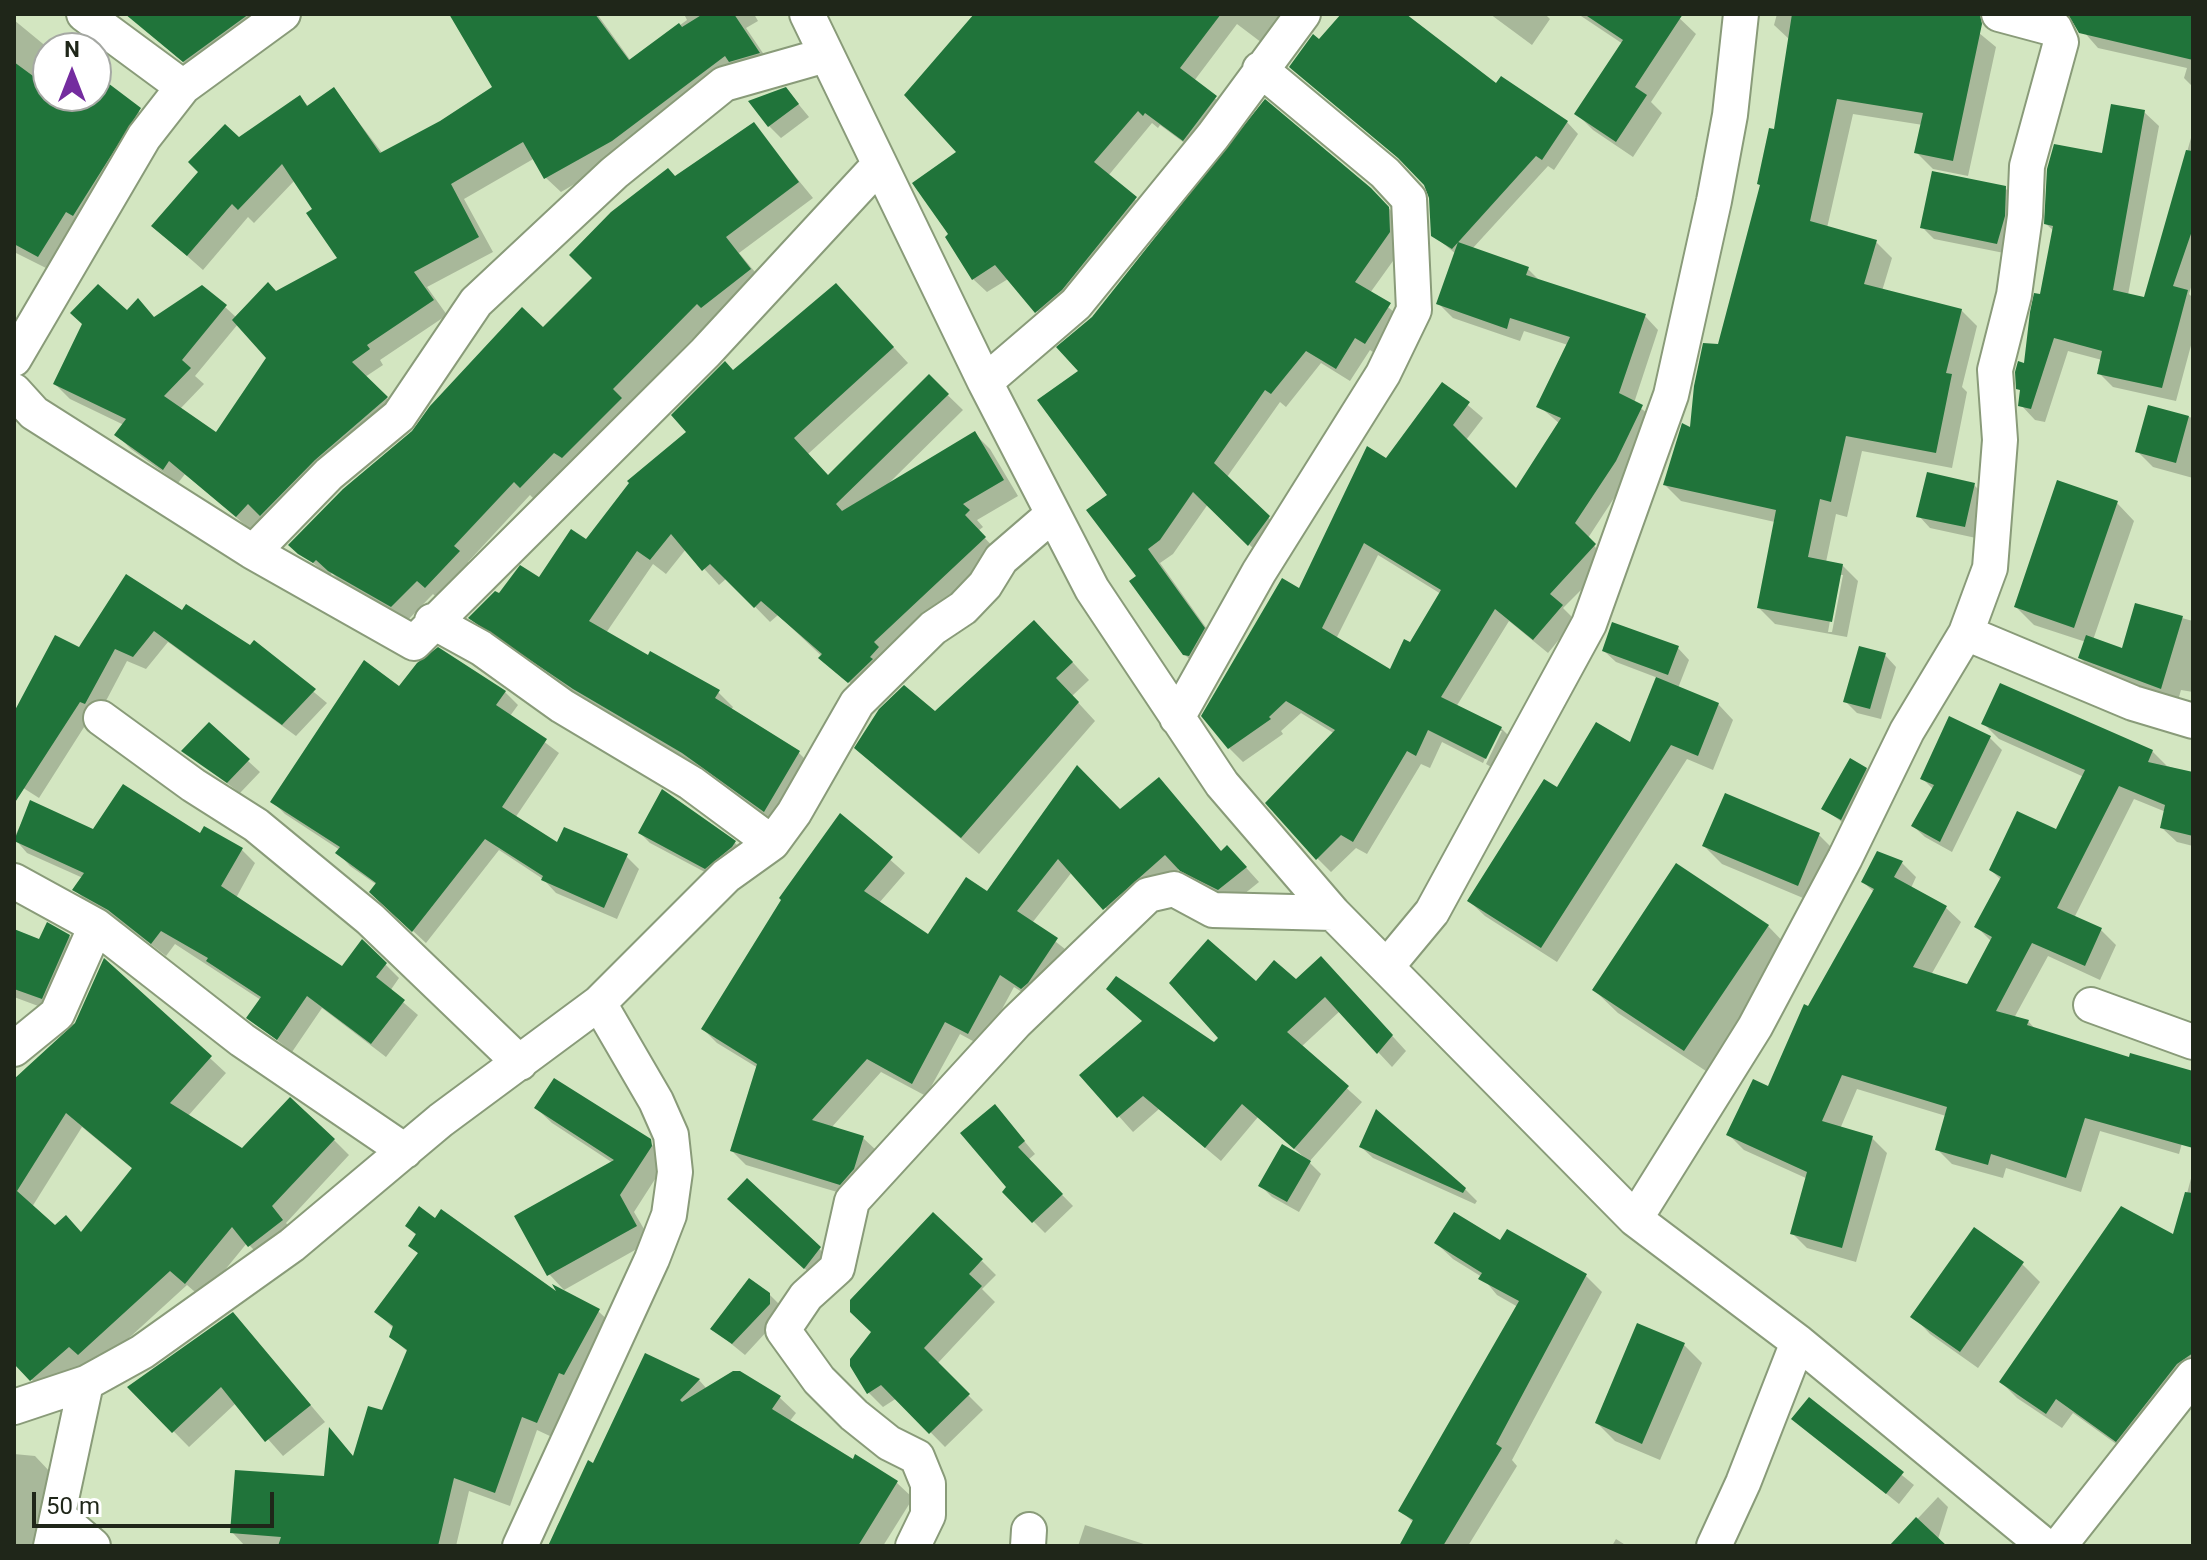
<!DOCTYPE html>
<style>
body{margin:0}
#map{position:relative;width:2207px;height:1560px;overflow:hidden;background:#d3e6c1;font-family:Roboto,sans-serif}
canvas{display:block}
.frame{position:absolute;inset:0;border:16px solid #1f2619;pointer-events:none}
.north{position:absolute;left:32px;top:32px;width:80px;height:80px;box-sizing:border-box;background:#fff;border:2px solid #a5a8a3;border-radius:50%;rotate:0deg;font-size:22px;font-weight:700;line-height:32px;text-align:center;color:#1f2619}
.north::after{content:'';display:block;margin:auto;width:28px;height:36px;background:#742c9f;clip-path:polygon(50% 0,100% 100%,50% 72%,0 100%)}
.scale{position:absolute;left:32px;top:1492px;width:242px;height:36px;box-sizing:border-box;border:4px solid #1f2619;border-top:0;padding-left:10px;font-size:24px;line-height:28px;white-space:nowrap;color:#1f2619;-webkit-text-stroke:6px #fff;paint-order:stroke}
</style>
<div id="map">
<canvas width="2207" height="1560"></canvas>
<div class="frame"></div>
<div class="north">N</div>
<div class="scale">50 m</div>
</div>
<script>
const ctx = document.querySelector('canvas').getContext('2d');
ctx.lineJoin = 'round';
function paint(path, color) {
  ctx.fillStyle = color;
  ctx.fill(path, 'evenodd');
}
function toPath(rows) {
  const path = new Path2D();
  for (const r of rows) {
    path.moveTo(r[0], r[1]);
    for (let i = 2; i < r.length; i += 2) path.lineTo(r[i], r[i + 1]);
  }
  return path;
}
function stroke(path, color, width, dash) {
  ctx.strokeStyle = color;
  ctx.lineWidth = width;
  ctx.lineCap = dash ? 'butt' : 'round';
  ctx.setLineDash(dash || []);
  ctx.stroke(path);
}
paint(toPath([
 [127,14,283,14,199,76],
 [451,14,597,14,631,61,687,20,684,14,754,14,758,21,746,28,773,68,561,192,546,178,535,158,464,199,493,252,427,287,447,315,380,360,383,365,365,377,401,412,251,530,185,474,178,483,131,449,117,435,124,425,70,399,55,384,128,313,156,319,225,307,237,318,340,258,315,209,295,180,254,223,248,217,203,270,169,240,239,139,300,97,309,107,334,90,383,154,441,123,495,88],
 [238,324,269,358,216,435,180,409,204,384,195,376],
 [977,14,1301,14,1274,52,1237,24,1194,81,1230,111,1198,153,1160,125,1158,128,1152,123,1108,176,1149,212,1050,325,1008,279,987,292,973,279,951,235],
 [1344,14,1405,14,1496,86,1567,122,1578,134,1554,170,1548,166,1472,249,1528,269,1542,283,1645,316,1658,330,1634,403,1656,420,1629,475,1588,538,1608,563,1563,608,1575,620,1548,653,1509,621,1456,707,1501,728,1515,742,1500,772,1486,764,1502,731,1498,731,1483,763,1442,742,1430,768,1421,764,1367,854,1356,848,1331,872,1317,858,1335,734,1301,713,1281,731,1283,734,1243,762,1229,748,1300,591,1386,460,1443,384,1483,418,1466,440,1516,491,1560,424,1539,406,1568,345,1524,331,1520,341,1453,318,1439,304,1456,254,1433,235,1431,198,1425,184,1320,42],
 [1378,555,1441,594,1391,672,1336,639],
 [1490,14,1545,14,1550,19,1532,45],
 [1578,14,1675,14,1696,34,1651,102,1662,113,1633,157,1593,130,1577,114,1623,44],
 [1777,14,1956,14,1996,47,1968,176,1933,169,1917,153,1923,125,1853,114,1827,228,1876,242,1892,258,1882,291,1961,310,1977,326,1962,387,1967,392,1952,468,1862,451,1847,517,1836,514,1826,562,1842,565,1858,581,1847,637,1775,624,1759,608,1775,522,1681,501,1665,485,1692,430,1719,346,1775,131,1790,40,1774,25],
 [1838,575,1843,575,1832,632,1828,632],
 [2040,14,2193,14,2193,87,2184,78,2187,68,2098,48,2077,24],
 [14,20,48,48,48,57,35,79,48,89,48,96,96,96,96,76,156,126,54,272,14,252],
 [786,89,809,117,781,138,769,126],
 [2144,112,2159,126,2128,295,2145,299,2193,131,2193,281,2189,294,2193,298,2193,338,2176,401,2113,387,2099,373,2102,360,2068,351,2045,422,2035,420,2021,405,2054,231,2046,224],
 [753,125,813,198,739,253,765,284,717,321,714,317,627,405,636,414,536,501,530,495,468,562,473,568,441,602,433,594,407,621,345,586,332,573,329,576,291,545,543,330,595,278,675,178],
 [2005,188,2017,200,2009,254,1934,239,1922,227],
 [1385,204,1402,223,1403,247,1370,293,1403,319,1380,357,1370,350,1350,381,1321,363,1286,407,1280,402,1227,477,1283,532,1263,558,1208,504,1173,554,1160,563,1217,643,1199,668,1184,654,1139,577,1110,495],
 [851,301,908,363,808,454,829,477,929,377,963,410,887,485,975,434,990,449,1018,496,977,520,983,527,978,531,1000,554,865,697,778,615,770,622,727,578,719,585,686,549,666,574,653,564,606,633,718,692,733,707,731,710,799,753,814,768,780,826,700,768,590,704,486,633,471,618,499,595,539,580,587,542,689,432,733,372],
 [2149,407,2193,418,2193,478,2153,467,2137,451],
 [1974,485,1986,497,1976,538,1930,528,1919,516],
 [2117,503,2134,521,2093,640,2124,650,2137,606,2193,621,2193,692,2181,690,2177,704,2096,674,2080,658,2086,642,2034,625,2016,607],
 [182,612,251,648,255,643,327,703,296,736,168,642,146,669,127,661,98,716,93,713,39,798,14,782,14,717,80,650],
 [1052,640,1089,680,1072,696,1095,721,979,854,874,765,935,714],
 [1678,648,1689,660,1678,688,1718,704,1733,720,1713,770,1687,759,1557,962,1485,916,1469,901,1558,790,1631,745,1658,678,1616,662,1604,651],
 [438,650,505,692,518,705,510,716,559,753,515,818,558,845,626,856,639,869,617,919,556,893,543,879,499,850,426,943,384,904,377,885,350,866,338,853,340,850,285,814,273,802,400,689],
 [1885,655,1896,667,1881,719,1857,713,1845,701],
 [1950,719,1990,738,2002,750,1952,852,1925,837,1913,826,1934,790,1922,778],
 [1984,724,2152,751,2167,766,2193,774,2193,846,2177,842,2162,828,2166,812,2134,799,2074,918,2101,930,2116,945,2100,980,2048,956,2014,1018,2028,1021,2036,1030,2193,1080,2193,1103,2179,1154,2100,1131,2081,1192,2006,1168,2003,1178,1952,1164,1937,1149,1946,1116,1857,1089,1840,1129,1872,1138,1887,1153,1856,1262,1807,1248,1792,1233,1808,1179,1744,1150,1729,1135,1769,1088,1874,892,1863,882,1902,863,1916,877,1911,888,1946,908,1961,922,1931,975,1968,986,1992,942,1977,927,2002,881,1991,870,2057,832,2084,777,1999,739],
 [184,751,248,761,260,772,240,793],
 [1866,769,1877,781,1853,830,1824,809],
 [1726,796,1819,835,1837,853,1815,903,1722,864,1704,846],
 [31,803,94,832,201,836,241,849,255,863,236,898,342,969,363,942,399,978,390,991,418,1015,386,1057,322,1008,292,1052,249,1018,261,1000,175,944,166,956,124,924,89,904,75,890,83,878,27,853,14,838],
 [1120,811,1241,862,1259,882,1233,903,1196,884,1180,868,1119,922,1072,872,1032,923,1070,953,1036,1001,1014,987,982,1046,960,1034,926,1096,881,1072,831,1128,863,1138,877,1151,854,1197,746,1165,732,1151,758,1068,717,1043,703,1029,841,816,905,873,879,903,929,936,987,894],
 [640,833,735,843,744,852,716,878,650,843],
 [1768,926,1791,950,1709,1073,1618,1013,1594,990],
 [14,932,40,941,69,936,84,951,57,1013,14,997],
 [105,961,226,1073,188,1116,242,1150,334,1140,349,1155,286,1223,297,1236,265,1261,247,1243,202,1298,187,1285,95,1369,86,1362,47,1395,14,1362,14,1082,27,1067,72,1030],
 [82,1127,134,1170,82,1234,55,1228,32,1207],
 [1335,973,1406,1051,1392,1067,1340,1011,1301,1047,1362,1102,1309,1162,1321,1174,1299,1212,1272,1197,1260,1185,1305,1158,1258,1117,1221,1161,1159,1109,1133,1132,1082,1075,1215,1044,1256,984,1296,982],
 [536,1108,649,1141,666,1162,634,1212,651,1241,564,1290,549,1274,613,1163,552,1123],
 [1006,1119,1035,1154,1028,1160,1073,1206,1045,1233,1004,1192,1009,1188],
 [1361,1147,1465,1189,1477,1201,1475,1204,1373,1158],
 [2193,1171,2193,1223,2182,1212],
 [747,1181,831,1260,816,1279,741,1210],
 [407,1226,598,1311,613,1325,579,1389,574,1386,552,1437,537,1430,510,1506,469,1491,456,1546,245,1546,232,1532,326,1478,331,1432,354,1457,383,1413,408,1352,391,1337,394,1329,377,1312,420,1255,410,1246,417,1236],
 [1436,1243,1501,1243,1586,1276,1602,1292,1512,1460,1517,1466,1468,1546,1401,1546,1414,1523,1401,1511,1518,1307,1497,1295,1482,1277,1453,1259],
 [2193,1250,2193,1380,2133,1456,2073,1413,2062,1428,2017,1398,2001,1382],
 [982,1261,996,1275,982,1289,995,1302,937,1364,983,1410,945,1447,897,1398,883,1407,868,1392,874,1332],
 [2022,1264,2040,1282,1978,1368,1930,1334,1913,1316],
 [769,1294,781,1306,781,1316,745,1355,713,1329],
 [233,1314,325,1422,283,1456,236,1403,189,1447,130,1387],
 [1684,1345,1702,1363,1660,1460,1615,1441,1597,1423],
 [739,1373,780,1398,796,1413,789,1422,853,1462,856,1457,897,1483,913,1498,883,1546,550,1546,557,1526,594,1465,699,1380,707,1389],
 [1810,1400,1914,1485,1899,1504,1794,1419],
 [14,1454,35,1456,52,1474,47,1546,14,1546],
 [1938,1497,1948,1507,1938,1539,1946,1546,1892,1546],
 [1085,1525,1150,1546,1078,1546],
 [1616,1539,1627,1546,1612,1546]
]), '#0003');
paint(toPath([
 [125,14,249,14,183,62],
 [449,14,595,14,629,60,679,23,682,27,703,14,734,14,760,53,729,62,725,56,612,141,544,179,523,142,451,184,479,237,414,272,434,300,367,345,370,349,352,362,388,397,315,460,260,516,248,504,236,517,169,461,163,470,114,435,126,419,53,384,82,324,70,313,98,284,127,310,138,298,154,317,202,285,227,305,182,360,191,368,164,396,216,432,266,358,232,320,268,282,276,291,337,258,306,213,312,209,282,164,238,210,232,204,187,256,151,226,198,172,188,162,225,124,239,137,300,95,307,106,334,87,380,153,440,121,492,87],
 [974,14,1221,14,1180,68,1217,96,1183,141,1145,113,1143,116,1138,111,1094,162,1137,197,1062,290,1035,313,995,265,972,280,945,237,948,234,912,183,956,152,904,95],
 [1341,14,1406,14,1496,83,1501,76,1568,121,1542,160,1536,156,1452,249,1431,236,1429,198,1424,185,1398,158,1289,67,1313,34,1319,39],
 [1584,14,1683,14,1635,87,1647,95,1616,142,1574,114,1623,40],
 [1792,14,1980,14,1982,24,1953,161,1914,153,1923,113,1837,99,1810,221,1877,240,1864,284,1962,309,1946,373,1952,374,1936,453,1846,436,1831,502,1820,499,1808,557,1843,564,1832,622,1757,608,1776,510,1663,485,1682,423,1690,427,1694,386,1703,343,1718,344,1760,185,1757,184,1769,128,1774,129],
 [2068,14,2193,14,2193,60,2079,33],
 [14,62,48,87,48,96,96,96,96,74,141,108,73,216,66,212,38,257,14,244],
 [786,87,799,104,768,127,748,101],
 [1265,99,1371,188,1389,207,1390,232,1355,282,1391,303,1365,344,1355,338,1336,369,1306,351,1271,394,1265,390,1214,463,1270,516,1248,546,1193,492,1160,540,1148,549,1205,628,1189,656,1183,655,1129,581,1136,576,1086,510,1107,495,1037,400,1078,371,1056,347,1092,317],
 [2111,104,2145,110,2113,290,2144,297,2186,150,2193,151,2193,228,2173,286,2188,290,2162,388,2097,374,2102,351,2054,338,2031,409,2018,406,2020,390,2016,389,2015,372,2018,361,2024,363,2030,312,2034,293,2040,294,2053,226,2044,224,2047,169,2054,144,2102,153],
 [754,122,799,182,726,237,751,269,701,308,697,304,613,389,622,398,562,458,554,453,520,488,514,482,454,546,460,551,425,588,417,581,391,607,328,571,316,560,313,563,298,554,288,545,343,489,412,431,430,406,522,307,543,327,592,278,569,255,611,212,668,168,675,176],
 [1932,171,2006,186,2005,216,1997,244,1920,228],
 [1458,242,1529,267,1526,275,1646,314,1619,393,1643,405,1616,461,1575,523,1596,544,1550,594,1563,605,1533,640,1495,609,1441,697,1502,727,1486,759,1428,730,1416,756,1407,751,1353,842,1341,835,1316,860,1265,803,1335,730,1286,701,1269,717,1271,719,1228,749,1201,716,1282,578,1299,588,1367,446,1386,458,1442,382,1470,402,1453,425,1516,488,1561,418,1536,407,1570,337,1510,318,1507,329,1436,304],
 [1364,543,1441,590,1410,642,1404,639,1390,669,1322,628],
 [836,283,894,347,794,438,828,475,929,374,949,394,836,504,842,511,975,431,1004,480,963,504,970,510,965,515,986,537,874,642,879,647,870,657,873,659,848,683,818,658,822,654,761,601,754,608,710,564,702,571,671,534,650,560,637,551,589,621,648,655,650,651,720,690,715,698,800,751,764,812,682,753,573,689,468,618,495,591,499,593,520,565,539,577,571,529,586,539,629,483,627,481,686,432,671,415,725,361,733,370],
 [2148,405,2189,416,2176,463,2135,452],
 [1927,472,1975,483,1965,527,1916,517],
 [2057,480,2118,501,2074,628,2014,607],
 [126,574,182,610,186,604,250,645,254,640,316,689,282,725,154,631,133,657,115,649,85,704,80,702,14,804,14,712,55,635,79,647],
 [2135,603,2183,616,2161,689,2078,658,2086,635,2122,648],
 [1034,620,1073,662,1056,678,1079,702,961,838,854,748,879,709,904,685,935,711],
 [1612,622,1679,646,1668,675,1602,651],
 [1859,646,1886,653,1870,709,1843,702],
 [438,647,506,691,496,705,547,739,502,807,557,842,564,827,628,854,604,908,541,880,543,876,485,839,412,932,369,892,376,883,335,853,340,847,270,802,364,660,399,686,417,663],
 [1656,677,1719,703,1698,756,1671,745,1541,948,1467,901,1544,779,1557,787,1596,722,1630,742],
 [2000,683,2153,750,2148,762,2193,772,2193,836,2160,828,2165,805,2119,786,2057,908,2102,928,2085,966,2032,943,1996,1011,2029,1020,2027,1025,2129,1057,2130,1053,2193,1071,2193,1148,2085,1118,2066,1178,1991,1154,1988,1165,1935,1150,1947,1107,1842,1075,1822,1121,1873,1136,1842,1248,1790,1234,1807,1172,1726,1135,1753,1079,1768,1086,1804,1004,1808,1006,1874,889,1861,882,1877,851,1903,861,1894,877,1947,906,1913,967,1967,984,1992,937,1974,927,2001,877,1989,870,2017,811,2056,829,2085,770,1981,724],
 [1949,716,1991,736,1940,842,1911,826,1934,785,1920,779],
 [209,722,250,759,227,783,181,751],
 [1850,758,1867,768,1841,820,1821,809],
 [1077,765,1120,809,1159,777,1221,851,1227,845,1247,867,1218,890,1180,871,1165,855,1103,910,1058,859,1017,911,1058,938,1028,983,1021,989,1000,975,968,1034,945,1022,912,1084,867,1059,812,1120,864,1136,854,1169,840,1185,730,1151,757,1064,701,1029,781,900,779,898,840,813,893,857,864,891,928,934,966,877,987,891],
 [123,784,200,833,204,826,243,848,221,886,342,966,362,939,387,963,376,977,405,1000,371,1044,307,996,277,1040,246,1018,261,997,206,961,208,958,161,931,151,944,108,910,72,890,84,873,14,841,30,800,93,829],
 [662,789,736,841,732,847,705,869,638,833],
 [1725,793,1820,833,1798,886,1702,846],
 [1676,863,1769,925,1684,1051,1592,990],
 [47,922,70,935,42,999,14,989,14,929,39,939],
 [1208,939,1256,981,1274,960,1296,979,1321,956,1393,1035,1377,1054,1325,997,1287,1032,1349,1086,1294,1149,1242,1104,1205,1148,1143,1096,1117,1118,1079,1075,1142,1021,1106,989,1116,976,1214,1042,1218,1038,1169,983],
 [104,958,212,1056,170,1103,242,1148,290,1097,335,1139,272,1206,283,1220,248,1247,232,1227,185,1284,170,1271,78,1355,69,1347,30,1381,14,1364,14,1079,75,1023],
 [66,1113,132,1168,81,1232,66,1215,55,1225,17,1191],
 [554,1078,651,1139,652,1146,620,1195,637,1226,547,1276,514,1216,614,1160,534,1108],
 [995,1104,1025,1141,1018,1147,1063,1194,1032,1223,1002,1192,1006,1187,960,1133],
 [1376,1109,1466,1188,1463,1193,1359,1147],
 [1282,1144,1311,1161,1287,1202,1258,1186],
 [747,1178,821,1247,804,1269,727,1199],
 [2185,1192,2193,1193,2193,1353,2177,1364,2116,1442,2056,1399,2046,1414,1999,1382,2121,1206,2173,1234],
 [419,1206,435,1218,441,1209,556,1291,552,1284,600,1309,564,1375,559,1373,537,1423,522,1417,495,1493,454,1478,438,1546,278,1546,281,1537,230,1533,235,1470,324,1476,329,1427,353,1456,368,1406,382,1410,407,1350,389,1337,393,1326,374,1312,418,1253,408,1246,416,1234,405,1226],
 [933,1212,983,1259,969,1274,982,1286,924,1348,970,1394,929,1434,881,1385,867,1394,850,1366,850,1359,871,1332,850,1312,850,1300],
 [1454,1212,1500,1240,1507,1229,1587,1274,1496,1444,1502,1448,1443,1546,1399,1546,1413,1520,1398,1511,1519,1301,1478,1279,1482,1273,1434,1243],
 [1974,1227,2024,1262,1960,1352,1910,1317],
 [749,1278,770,1293,770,1304,732,1344,710,1329],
 [233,1312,311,1405,265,1442,221,1387,172,1433,127,1387],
 [1637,1323,1685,1343,1642,1444,1595,1423],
 [645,1353,700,1379,680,1400,682,1402,733,1371,740,1371,781,1396,772,1409,853,1459,855,1454,898,1481,858,1546,548,1546,588,1460,593,1463],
 [1809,1397,1904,1472,1886,1494,1791,1419],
 [1916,1517,1947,1546,1889,1546]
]), '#20743a');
const minor = toPath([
 [84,14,183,87],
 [807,14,985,382,1092,589,1222,784,1333,913,1635,1219,1798,1342,2045,1546],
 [14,359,144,137,183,87,283,14],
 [985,382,1076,304,1213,136,1303,14],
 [14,391,34,413,253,552,414,643,705,353,879,165],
 [253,552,329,474,399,416,476,302,614,173,724,84,826,55],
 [432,621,481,648,562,706,691,783,772,843],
 [1966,633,2133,703,2193,721],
 [101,718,193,785,256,825,370,919,520,1063],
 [1177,718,1259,572,1383,374,1414,310,1409,199,1385,173,1260,69],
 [14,881,96,926,242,1040,405,1151],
 [1388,965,1432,912,1589,624,1671,395,1714,201,1730,115,1741,14],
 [2091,1005,2193,1042],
 [14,1049,57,1014,96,926],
 [1635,1219,1755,1027,1845,858,1907,731,1966,633,1990,568,2000,440,1995,370,2014,295,2025,216,2027,166,2061,42,2055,29,1999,14],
 [14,1407,86,1383,142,1352,292,1245,441,1120,599,1003,726,876,772,843,794,813,857,703,933,628,963,608,985,585,1001,559,1052,515],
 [59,1517,93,1546],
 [51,1546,86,1383],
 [520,1546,652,1259,669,1215,675,1172,671,1135,656,1101,599,1003],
 [913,1546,928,1515,928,1484,917,1457,889,1443,854,1415,819,1380,783,1330,806,1296,837,1268,852,1201,1016,1022,1148,895,1174,889,1213,910,1333,913],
 [1028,1546,1029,1530],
 [1714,1546,1743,1483,1798,1342],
 [2059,1546,2193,1376]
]);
stroke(minor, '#899b79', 38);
stroke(minor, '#fff', 34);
</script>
